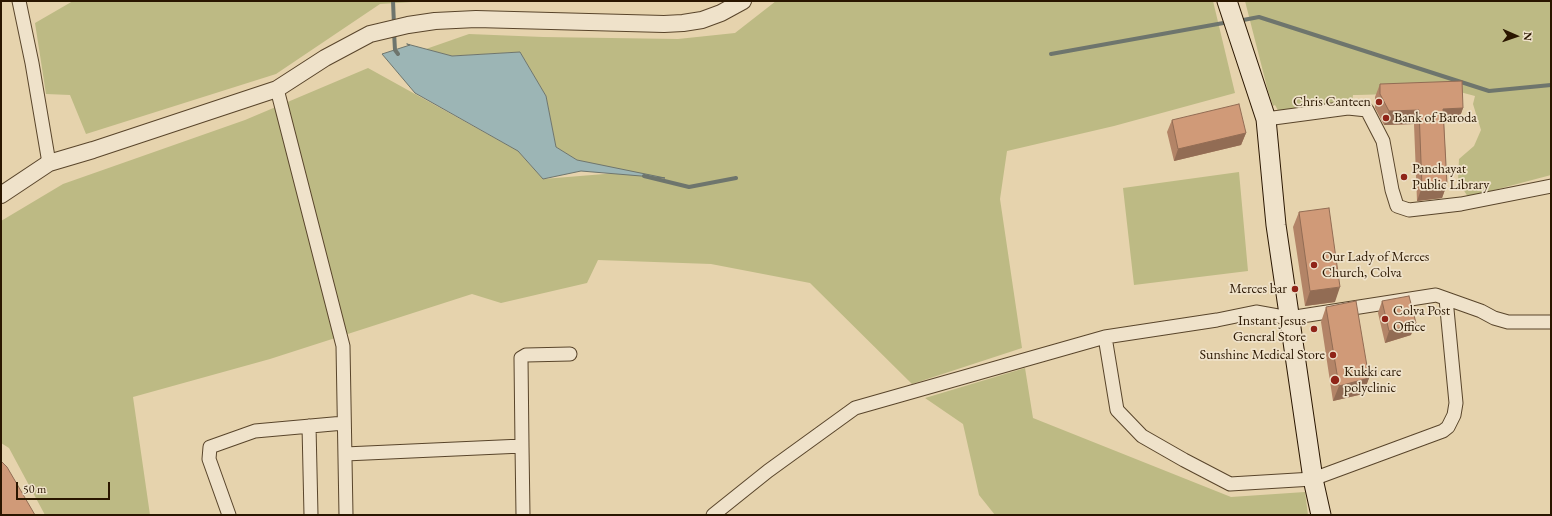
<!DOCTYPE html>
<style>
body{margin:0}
#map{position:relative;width:1552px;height:516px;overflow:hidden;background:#e6d3ad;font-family:"EB Garamond",serif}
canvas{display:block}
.frame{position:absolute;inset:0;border:2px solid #2a1600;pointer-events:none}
.north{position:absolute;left:1496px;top:16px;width:40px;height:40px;-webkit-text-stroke:3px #efe2ca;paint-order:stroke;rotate:92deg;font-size:11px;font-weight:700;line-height:16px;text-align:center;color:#2a1600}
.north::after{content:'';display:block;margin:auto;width:14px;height:18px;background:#2a1600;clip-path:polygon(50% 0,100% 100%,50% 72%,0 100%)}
.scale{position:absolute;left:16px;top:482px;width:94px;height:18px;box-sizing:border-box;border:2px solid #2a1600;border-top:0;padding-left:5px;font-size:12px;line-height:14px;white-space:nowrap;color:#2a1600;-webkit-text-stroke:3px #efe2ca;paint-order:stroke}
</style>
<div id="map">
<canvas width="1552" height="516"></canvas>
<div class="frame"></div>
<div class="north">N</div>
<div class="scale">50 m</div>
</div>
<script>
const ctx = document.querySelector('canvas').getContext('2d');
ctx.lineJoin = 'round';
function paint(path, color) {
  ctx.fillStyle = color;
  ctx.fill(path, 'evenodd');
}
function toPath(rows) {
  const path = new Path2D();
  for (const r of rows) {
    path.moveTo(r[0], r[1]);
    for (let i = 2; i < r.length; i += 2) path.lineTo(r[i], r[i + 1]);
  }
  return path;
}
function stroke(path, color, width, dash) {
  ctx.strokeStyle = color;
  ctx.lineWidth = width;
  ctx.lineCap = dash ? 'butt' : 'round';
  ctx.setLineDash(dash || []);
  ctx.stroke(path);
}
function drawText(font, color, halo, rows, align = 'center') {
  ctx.font = font + ' "EB Garamond",serif';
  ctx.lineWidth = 3.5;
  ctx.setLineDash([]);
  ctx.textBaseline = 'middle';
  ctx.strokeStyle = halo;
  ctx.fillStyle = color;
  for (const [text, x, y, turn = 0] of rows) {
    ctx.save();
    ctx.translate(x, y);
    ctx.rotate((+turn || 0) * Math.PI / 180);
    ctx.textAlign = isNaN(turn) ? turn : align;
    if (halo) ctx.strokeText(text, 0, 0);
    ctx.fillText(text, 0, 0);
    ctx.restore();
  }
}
paint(toPath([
 [73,1,428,1,380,4,276,74,86,134,70,95,46,94,35,23],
 [776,1,1213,1,1235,93,1114,126,1007,151,1000,199,1022,348,912,384,810,283,711,264,598,260,587,283,501,303,472,294,270,359,133,397,150,515,45,515,9,448,1,443,1,221,63,184,245,120,368,68,518,151,543,179,629,172,577,160,556,147,546,96,520,52,451,56,426,49,469,34,543,37,678,39,735,33],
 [1245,1,1551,1,1551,175,1468,197,1458,181,1459,159,1474,146,1481,130,1473,104,1475,96,1460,92,1357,95,1353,95,1352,102,1280,114,1275,105,1273,106,1268,91],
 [1239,172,1248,271,1134,285,1123,188],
 [1025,368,1033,418,1231,497,1305,492,1308,515,995,515,979,495,963,424,925,398]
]), '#bdba84');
const water = toPath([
 [407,44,452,56,520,52,546,96,556,147,577,160,665,178,581,171,543,179,518,151,415,93,382,54,410,45,407,44]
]);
paint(water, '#9cb5b5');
stroke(water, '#6e756d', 1);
stroke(toPath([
 [393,1,394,25],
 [1238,21,1259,17,1489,91,1551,85],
 [394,32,395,50,398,54],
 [1051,54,1229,22],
 [644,176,689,187,736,178]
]), '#6e756d', 4);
const minor = toPath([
 [19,1,32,63,49,163],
 [277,89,343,346,346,515],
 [1266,119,1348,108,1367,110,1383,141,1392,190,1397,206,1409,210,1461,204,1551,186],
 [1105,337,1117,410,1142,436,1184,460,1230,484,1313,479,1443,431,1448,427,1454,415,1456,403,1446,299],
 [309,426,311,515],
 [522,446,521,358,526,355,570,354],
 [345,454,522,446,523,515],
 [229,515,209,459,210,447,255,431,344,423],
 [713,515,768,471,855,408,1105,337,1217,320,1256,312,1289,318,1436,295,1481,311,1494,318,1508,322,1551,322]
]);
const tertiary = toPath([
 [1,195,49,163,93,150,277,89,325,58,370,34,408,25,435,21,476,19,664,24,683,23,702,20,721,13,743,1]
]);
const secondary = toPath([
 [1227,1,1266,119,1276,225,1313,479,1321,515]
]);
stroke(minor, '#59452b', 15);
stroke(tertiary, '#59452b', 18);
stroke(secondary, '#2a1600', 21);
stroke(minor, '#efe2ca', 13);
stroke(tertiary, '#efe2ca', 16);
stroke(secondary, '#efe2ca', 19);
paint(toPath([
 [1380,84,1463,108,1458,122,1444,123,1447,184,1442,198,1417,201,1414,124,1384,125,1375,108,1375,97],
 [1172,120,1246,133,1241,145,1174,161,1167,132],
 [1299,212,1335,302,1305,306,1293,227],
 [1382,301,1411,335,1385,343,1378,313],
 [1326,307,1369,378,1363,394,1333,401,1321,322]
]), '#b38467');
paint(toPath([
 [1463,108,1458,122,1438,123,1443,109],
 [1419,110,1414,124,1384,125,1389,111],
 [1246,133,1241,145,1174,161,1178,149],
 [1447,184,1442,198,1417,201,1422,187],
 [1340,287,1335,302,1305,306,1310,291],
 [1416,323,1411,335,1385,343,1389,331],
 [1369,378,1363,394,1333,401,1339,386]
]), '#926c54');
const building = toPath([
 [1462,81,1463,108,1443,109,1447,184,1422,187,1419,110,1389,111,1380,94,1380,84,1462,81],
 [1239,104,1246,133,1178,149,1172,120,1239,104],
 [1329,208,1340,287,1310,291,1299,212,1329,208],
 [1409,296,1416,323,1389,331,1382,301,1409,296],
 [1356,301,1369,378,1339,386,1326,307,1356,301],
 [1,461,7,467,35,515,1,515,1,461]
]);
paint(building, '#d09a78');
stroke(building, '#926c54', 1);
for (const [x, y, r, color] of [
 [1379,102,4,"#8f2418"],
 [1386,118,4,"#8f2418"],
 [1404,177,4,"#8f2418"],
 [1314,265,4,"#8f2418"],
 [1295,289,4,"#8f2418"],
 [1385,319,4,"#8f2418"],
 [1314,329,4,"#8f2418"],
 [1333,355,4,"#8f2418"],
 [1335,380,5,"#8f2418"]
]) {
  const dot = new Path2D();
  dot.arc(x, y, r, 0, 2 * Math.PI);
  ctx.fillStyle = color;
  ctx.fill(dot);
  stroke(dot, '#efe2ca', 1.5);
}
drawText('14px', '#2a1600', '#efe2ca', [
 ["Chris Canteen",1371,102,"right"],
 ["Bank of Baroda",1394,118],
 ["Panchayat",1412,169],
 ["Public Library",1412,185],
 ["Our Lady of Merces",1322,257],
 ["Church, Colva",1322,273],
 ["Merces bar",1287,289,"right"],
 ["Colva Post",1393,311],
 ["Office",1393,327],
 ["Instant Jesus",1306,321,"right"],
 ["General Store",1306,337,"right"],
 ["Sunshine Medical Store",1325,355,"right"],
 ["Kukki care",1344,372],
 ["polyclinic",1344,388]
], 'left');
</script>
